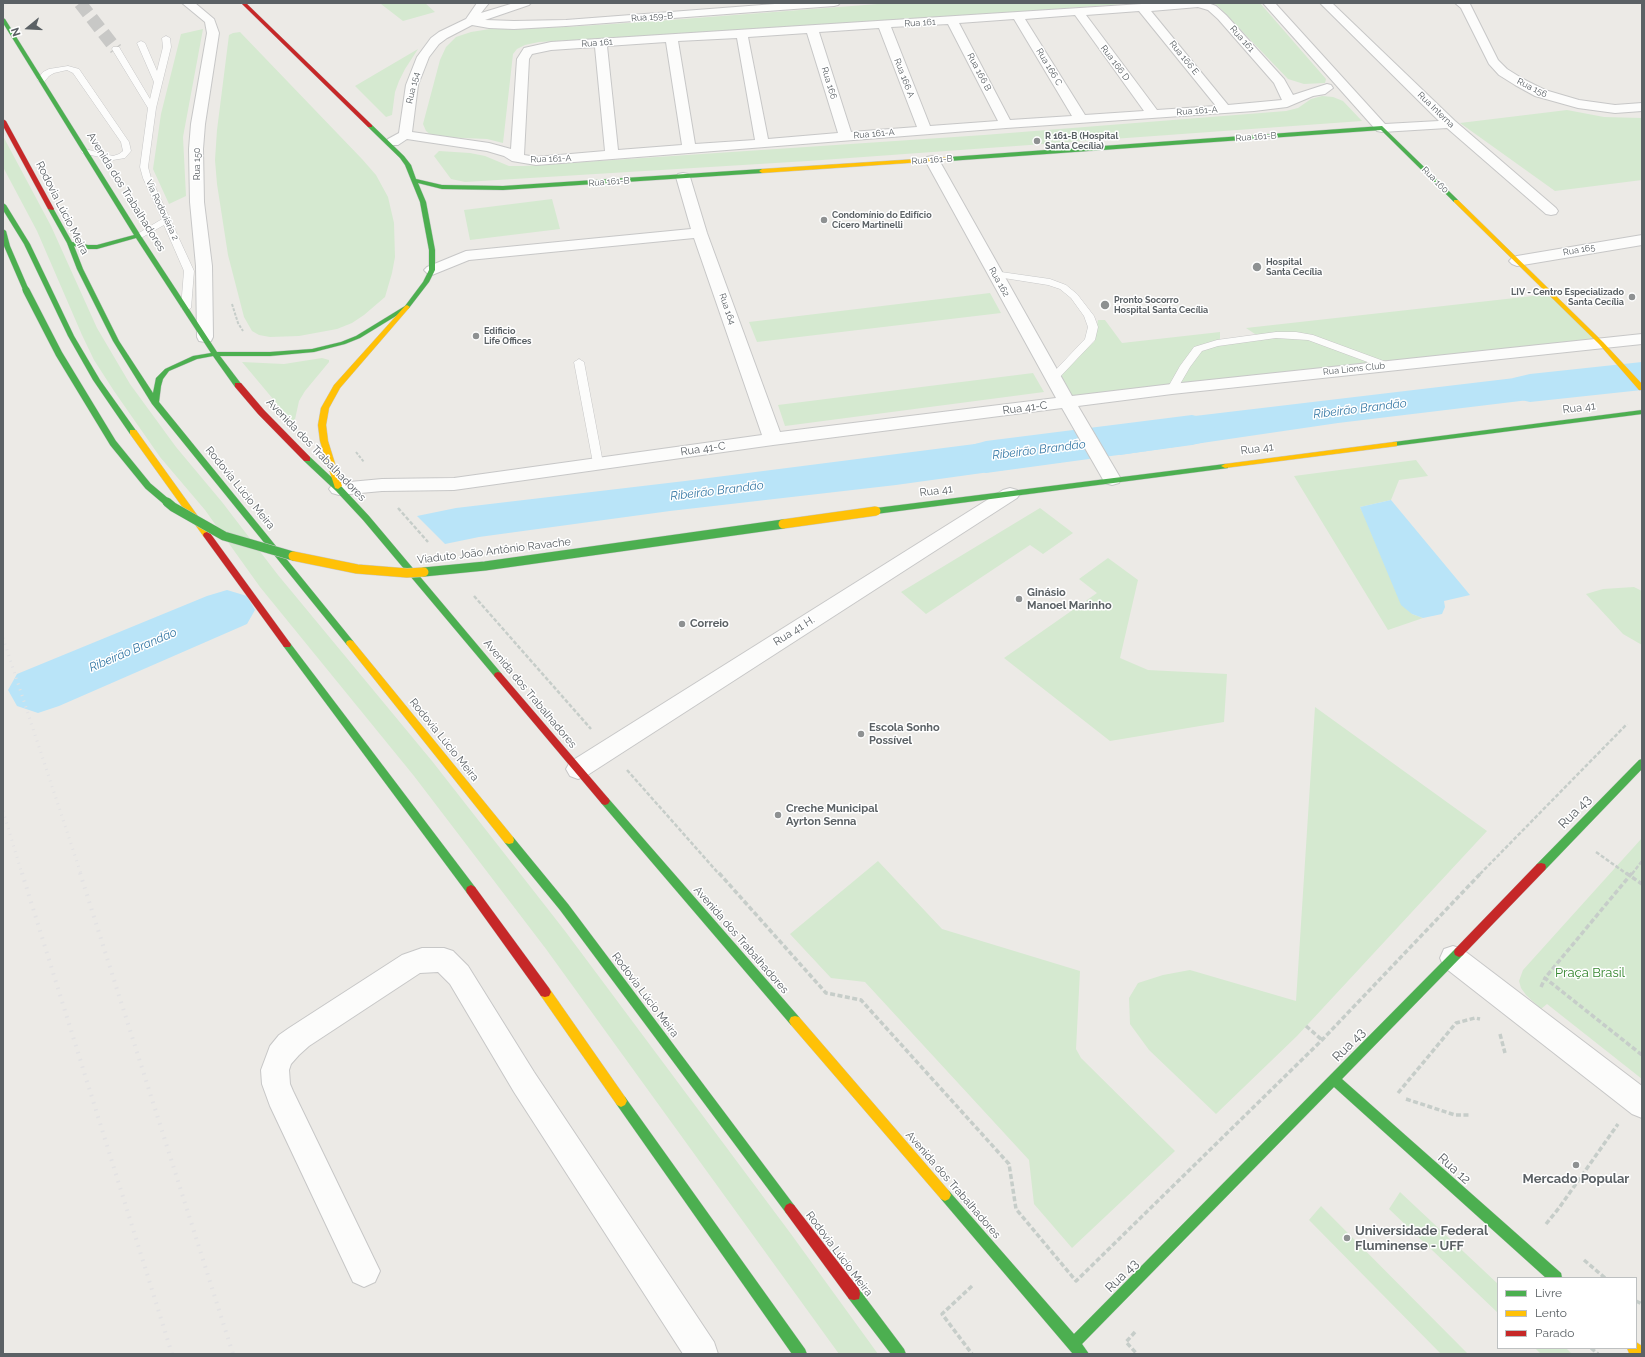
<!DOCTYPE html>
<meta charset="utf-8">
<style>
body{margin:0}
#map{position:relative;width:1645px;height:1357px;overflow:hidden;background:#eceae6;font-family:Raleway,sans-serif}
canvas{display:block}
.frame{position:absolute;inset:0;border:4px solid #5b6165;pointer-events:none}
.legend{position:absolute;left:1497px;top:1277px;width:140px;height:72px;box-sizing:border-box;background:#fff;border:1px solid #bdc0c1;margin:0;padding:5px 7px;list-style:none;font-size:12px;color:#5b6165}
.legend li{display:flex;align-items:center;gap:8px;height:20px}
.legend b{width:20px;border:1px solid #bdc0c1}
.north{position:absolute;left:8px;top:8px;width:40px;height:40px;-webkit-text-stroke:3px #fff;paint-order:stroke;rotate:252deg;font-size:11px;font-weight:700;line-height:16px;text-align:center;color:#5b6165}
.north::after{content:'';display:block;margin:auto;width:14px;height:18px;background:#5b6165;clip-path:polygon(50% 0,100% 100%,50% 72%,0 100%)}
</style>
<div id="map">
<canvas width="1645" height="1357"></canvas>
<div class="frame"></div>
<ul class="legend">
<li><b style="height:5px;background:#4caf50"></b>Livre</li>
<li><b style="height:5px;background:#ffc107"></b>Lento</li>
<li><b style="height:5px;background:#c62828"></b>Parado</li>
</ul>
<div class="north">N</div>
</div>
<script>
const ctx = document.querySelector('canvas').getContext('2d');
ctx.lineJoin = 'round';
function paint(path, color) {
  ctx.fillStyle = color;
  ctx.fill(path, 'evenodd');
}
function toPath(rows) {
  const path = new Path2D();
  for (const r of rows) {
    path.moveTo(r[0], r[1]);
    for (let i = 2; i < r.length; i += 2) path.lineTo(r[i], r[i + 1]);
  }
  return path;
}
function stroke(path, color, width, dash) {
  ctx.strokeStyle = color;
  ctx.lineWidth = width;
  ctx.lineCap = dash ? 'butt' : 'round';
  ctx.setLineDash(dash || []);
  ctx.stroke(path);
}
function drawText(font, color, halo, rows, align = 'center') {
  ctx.font = font + ' Raleway,sans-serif';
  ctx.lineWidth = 3;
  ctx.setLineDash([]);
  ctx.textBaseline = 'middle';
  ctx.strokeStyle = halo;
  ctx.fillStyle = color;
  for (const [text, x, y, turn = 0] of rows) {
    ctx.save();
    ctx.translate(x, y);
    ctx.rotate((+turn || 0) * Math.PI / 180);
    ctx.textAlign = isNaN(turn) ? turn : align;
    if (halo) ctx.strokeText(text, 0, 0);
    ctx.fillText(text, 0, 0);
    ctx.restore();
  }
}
paint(toPath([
 [384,3,425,3,435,12,403,21,381,4],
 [891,3,1136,3,880,22,539,42,525,45,517,49,513,54,503,143,487,139,440,137,431,135,426,131,423,124,440,60,446,47,456,37,471,32,490,29,567,27,657,21],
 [1211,3,1260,3,1326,79,1325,83,1304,84,1288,79,1217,5],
 [203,29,183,137,186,196,169,204,153,169,161,114,181,34],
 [240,32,362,159,376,175,388,197,394,223,395,257,392,273,385,297,364,315,352,323,337,329,299,336,270,337,259,335,252,331,244,317,228,255,217,184,215,160,217,130,229,35,233,33],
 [418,49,405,69,399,81,395,92,392,115,386,117,355,86],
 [1322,96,1333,97,1343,101,1362,121,808,161,465,182,451,179,434,156,439,151,470,153,485,156,509,166,524,166,984,135,1286,111,1298,108,1311,99],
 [1567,110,1604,117,1642,118,1642,180,1555,191,1460,123],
 [3,136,51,226,97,328,130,384,176,447,222,502,278,575,432,761,565,931,791,1234,878,1354,839,1354,546,949,414,776,260,587,205,510,160,457,114,391,94,360,82,335,37,231,3,167],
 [552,199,560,229,470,240,464,210],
 [990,293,1001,313,757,342,749,322],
 [1551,294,1601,343,1067,402,1053,378,1094,342,1098,320,1105,320,1122,343,1220,332,1220,341,1258,336,1246,328],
 [322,358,329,360,329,362,305,391,299,401,294,424,242,362,284,364],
 [1033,373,1044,392,785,426,778,405],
 [1416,460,1428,476,1399,480,1391,500,1360,507,1412,614,1423,618,1388,630,1294,476],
 [1040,508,1073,533,1043,554,1030,545,926,614,901,592],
 [1108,558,1138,580,1120,658,1148,670,1227,674,1224,722,1110,741,1004,658,1097,593,1079,579],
 [1634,587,1642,591,1642,645,1623,634,1586,594,1603,589],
 [1315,707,1487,831,1297,1036,1216,1114,1149,1050,1130,1024,1129,998,1138,983,1163,975,1190,970,1296,1001],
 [1642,838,1642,1079,1547,1004,1541,1009,1526,995,1521,988,1519,981,1523,970],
 [878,861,942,929,1080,971,1076,1049,1081,1058,1175,1151,1072,1248,1034,1204,1029,1160,865,982,831,978,790,934],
 [1400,1192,1498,1284,1498,1313,1389,1209],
 [1321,1206,1468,1354,1441,1354,1309,1220],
 [1535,1348,1566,1348,1572,1354,1541,1354]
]), '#d5e9d0');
paint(toPath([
 [1599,368,1620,389,1338,423,1120,455,1102,427],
 [1061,433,1076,460,896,485,670,511,479,537,445,544,417,516,456,508,685,481],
 [1391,500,1470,595,1444,601,1445,607,1442,614,1423,618,1412,614,1401,605,1360,507]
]), '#b9e4f8');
paint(toPath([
 [1642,362,1642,390,1530,402,1513,398,1507,388,1513,378,1530,374,1642,362],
 [1192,415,1209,419,1216,430,1209,441,1192,445,986,473,968,468,961,457,968,446,986,441,1192,415],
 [227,590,247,596,255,610,247,624,59,706,38,713,17,706,8,690,17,674,207,596,227,590]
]), '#b9e4f8');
stroke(toPath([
 [80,3,116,49]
]), '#c8c8c6', 13, [13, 6]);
const lane = toPath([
 [166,36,170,38,171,47,156,108,148,167,151,178,194,271,191,308,186,311,181,308,184,271,164,225,141,238,138,239,134,236,162,219,143,178,140,167,148,108,112,49,113,47,119,47,150,99,154,82,137,43,141,41,145,43,157,71,163,47,162,38,166,36],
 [68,66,79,69,129,142,131,151,125,158,113,160,82,153,81,151,85,149,113,156,119,154,123,151,121,142,73,73,67,70,54,73,49,76,44,82,41,82,37,80,43,72,49,69,68,66],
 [994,271,1050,279,1066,285,1077,294,1094,316,1098,327,1095,340,1057,380,1049,380,1048,378,1085,339,1088,327,1084,316,1071,298,1060,289,1048,285,991,276,989,274,994,271],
 [1276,332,1296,332,1313,335,1389,363,1390,365,1385,368,1381,367,1308,340,1276,338,1218,346,1202,351,1190,367,1176,391,1172,392,1167,389,1180,366,1194,347,1217,340,1276,332],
 [579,359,584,362,603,463,602,466,598,467,594,466,593,463,574,362,579,359]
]);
const street = toPath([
 [182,3,195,3,214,19,219,33,205,124,203,149,204,202,212,266,213,337,211,341,205,342,199,341,197,337,196,266,190,202,189,149,191,124,207,33,205,22,182,3],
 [477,3,489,3,481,13,514,3,531,3,529,5,485,20,514,21,566,20,788,3,840,3,838,5,834,6,566,26,514,29,489,28,472,25,447,38,439,44,429,57,418,85,412,132,489,143,511,149,517,59,524,48,551,42,1142,4,1208,3,1216,6,1226,15,1284,79,1293,95,1327,84,1331,85,1333,88,1325,94,1313,96,1287,107,1254,111,1006,128,536,165,512,161,504,156,487,151,407,139,398,145,388,145,386,142,388,139,399,133,406,85,417,57,431,38,439,32,466,19,477,3],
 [1198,7,1208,10,1218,19,1274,83,1282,100,1228,105,1151,11,1198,7],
 [1139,11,1216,106,1157,110,1086,15,1139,11],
 [1075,15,1144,111,1085,115,1025,19,1075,15],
 [1014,19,1072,116,1010,120,959,23,1014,19],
 [948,24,998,121,930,126,891,27,948,24],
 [879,28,917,127,851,132,819,32,879,28],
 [807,33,838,133,768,139,748,37,807,33],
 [737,38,755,140,695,144,678,41,737,38],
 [666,42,682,145,618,150,607,46,666,42],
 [595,47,605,151,536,157,524,155,529,59,532,54,551,50,595,47],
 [1263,3,1275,3,1385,124,1439,121,1320,3,1332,3,1455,121,1556,208,1558,211,1556,214,1551,215,1546,214,1447,128,1382,132,1377,131,1263,3],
 [1455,3,1470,4,1498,60,1507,69,1523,79,1545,90,1579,100,1615,105,1642,103,1642,111,1615,113,1578,108,1535,96,1515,85,1499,75,1489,64,1461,8,1455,3],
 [932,156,937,157,939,160,1072,396,1172,384,1642,334,1642,344,1172,394,1078,406,1121,479,1119,483,1112,485,1105,483,1062,408,773,445,454,490,382,491,339,495,332,493,329,489,332,485,339,483,382,479,454,478,762,435,694,238,469,260,432,275,427,273,424,270,427,267,466,251,691,229,676,177,678,174,683,173,688,174,690,177,707,233,780,432,1056,398,925,160,927,157,932,156],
 [1642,235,1642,245,1517,266,1512,264,1509,261,1512,258,1517,256,1642,235],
 [1010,488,1017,490,1020,494,1017,498,586,776,578,779,570,776,566,769,570,762,1003,490,1010,488],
 [1453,946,1462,949,1642,1086,1642,1118,1632,1114,1444,967,1440,958,1444,949,1453,946],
 [422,948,444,948,453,951,468,966,534,1072,714,1342,718,1354,683,1354,514,1092,450,984,438,972,420,973,309,1046,299,1055,291,1064,289,1070,290,1084,293,1091,380,1271,375,1282,364,1287,353,1282,270,1106,262,1084,261,1070,270,1046,279,1035,289,1028,402,955,422,948]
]);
const fast = toPath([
 [3,18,5,19,141,236,217,352,270,352,312,349,341,342,356,336,405,306,423,282,429,270,429,250,420,202,405,165,400,158,368,127,368,125,372,125,404,156,411,165,416,179,442,185,503,186,762,169,765,171,762,173,503,190,442,189,418,183,426,202,435,250,435,270,429,282,409,308,360,338,345,344,314,352,270,356,220,356,242,385,241,387,235,387,213,356,197,359,169,371,163,379,161,386,159,402,353,641,354,643,353,645,350,646,347,645,152,404,113,341,77,269,67,243,48,209,53,208,72,242,88,245,97,245,134,235,3,23,3,18],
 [136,238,211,353,193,356,165,369,156,378,153,393,119,341,83,269,74,246,88,249,97,249,136,238],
 [1382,126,1458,200,1458,202,1454,202,1381,130,949,161,946,159,949,157,1382,126],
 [3,203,6,205,30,244,74,336,100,380,137,432,136,434,130,434,93,380,68,336,24,244,3,210,3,203],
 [3,229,6,231,10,246,29,290,28,291,23,290,4,246,3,229],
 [1642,410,1642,414,1394,446,1390,444,1394,442,1642,410],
 [304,457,310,457,342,487,369,516,501,673,502,675,501,677,495,677,363,520,336,491,304,461,304,457],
 [1225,464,1228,464,1228,468,876,514,872,511,876,508,1225,464],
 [287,642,290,643,475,887,476,890,475,893,471,895,467,893,284,647,283,645,284,643,287,642],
 [1642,759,1642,769,1545,870,1541,871,1537,870,1536,867,1537,864,1639,760,1642,759],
 [605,797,608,798,799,1017,801,1021,799,1025,795,1026,791,1025,602,804,600,801,602,798,605,797],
 [509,836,513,837,568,904,794,1205,796,1209,794,1213,790,1215,786,1213,560,910,505,843,504,840,505,837,509,836],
 [1459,947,1463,949,1464,952,1463,955,1342,1079,1561,1273,1562,1278,1546,1278,1334,1087,1082,1344,1089,1354,1073,1354,941,1199,939,1195,941,1191,945,1189,949,1191,1074,1334,1455,949,1459,947],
 [621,1095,625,1097,805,1349,807,1354,792,1354,617,1105,615,1101,617,1097,621,1095],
 [854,1288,859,1289,904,1349,906,1354,891,1354,849,1299,848,1294,849,1289,854,1288]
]);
const slow = toPath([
 [949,157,951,158,951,160,762,173,759,171,762,169,949,157],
 [1454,200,1458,200,1603,342,1642,384,1642,390,1639,390,1599,344,1454,202,1454,200],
 [407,305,410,307,409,308,340,388,329,408,326,425,328,441,342,486,338,489,335,488,320,441,318,425,321,408,334,385,405,306,407,305],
 [130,430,136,430,210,533,211,535,210,537,204,537,130,434,130,430],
 [1394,442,1397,442,1397,446,1225,468,1221,466,1225,464,1394,442],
 [350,640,353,641,513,837,514,840,513,843,509,844,505,843,347,645,346,643,347,641,350,640],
 [545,987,549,988,625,1097,627,1101,625,1105,621,1107,617,1105,541,996,539,992,541,988,545,987],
 [795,1016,799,1017,949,1191,951,1195,949,1199,945,1201,941,1199,791,1025,789,1021,791,1017,795,1016],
 [1636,1342,1642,1346,1642,1354,1631,1354,1629,1353,1627,1348,1636,1348,1636,1342]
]);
const jam = toPath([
 [241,3,246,3,372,125,372,127,368,127,241,3],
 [3,119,6,121,54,209,53,210,48,209,3,126,3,119],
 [235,383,241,383,264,410,310,457,310,461,304,461,258,414,235,387,235,383],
 [207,532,210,533,290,643,291,645,290,647,284,647,204,537,203,535,204,533,207,532],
 [498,672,501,673,608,798,610,801,608,804,605,805,602,804,495,677,494,675,495,673,498,672],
 [1541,863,1545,864,1546,867,1545,870,1463,955,1459,957,1455,955,1454,952,1455,949,1537,864,1541,863],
 [471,885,475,887,549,988,551,992,549,996,545,997,541,996,467,893,466,890,467,887,471,885],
 [790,1203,794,1205,859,1289,860,1294,859,1299,854,1300,849,1299,786,1213,784,1209,786,1205,790,1203]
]);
stroke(lane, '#c7c7c7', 1);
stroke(street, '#c7c7c7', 2);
stroke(fast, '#c8c8c8', 1);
stroke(slow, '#c8c8c8', 1);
stroke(jam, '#c8c8c8', 1);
stroke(toPath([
 [232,304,238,323,243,331],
 [356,452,364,462]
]), '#c6cdc9', 2, [3, 1.5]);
stroke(toPath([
 [398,508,428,542],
 [474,596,591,729],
 [627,770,719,874],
 [1596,852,1627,874],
 [1480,874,1627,724],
 [1632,874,1642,861]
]), '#c6cdc9', 2.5, [4, 2]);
stroke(toPath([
 [719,873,826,993,861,1000,1009,1164,1016,1209,1076,1281,1322,1040,1481,873],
 [1626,873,1642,884],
 [1632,873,1545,978,1642,1055],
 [1541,987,1545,978],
 [1306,1026,1322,1040],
 [1500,1034,1505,1053],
 [1398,1093,1456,1023,1475,1018,1480,1019],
 [1406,1099,1455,1115,1469,1115],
 [1546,1224,1559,1208,1618,1124],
 [1584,1260,1605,1278],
 [972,1286,942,1314,972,1354],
 [1636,1301,1642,1304],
 [1135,1332,1126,1342,1137,1354],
 [1591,1348,1598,1354]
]), '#c6cdc9', 3.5, [5, 2.5]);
paint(lane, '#fcfcfb');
paint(street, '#fcfcfb');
paint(fast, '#4caf50');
paint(slow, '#ffc107');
paint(jam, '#c62828');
stroke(toPath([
 [3,638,81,874],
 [3,811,22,874]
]), '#e3e2e3', 3, [1, 5]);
stroke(toPath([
 [22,873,172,1354],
 [80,873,233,1354]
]), '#e3e2e3', 4, [1.5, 6]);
const fastBridgeFar1 = toPath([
 [26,290,59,354,113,443,148,486,168,503]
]);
const fastBridge = toPath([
 [167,502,173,507,224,536,293,556],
 [424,572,485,566,783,524]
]);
const slowBridge = toPath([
 [783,524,876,511],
 [293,556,357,569,407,573,424,572]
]);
stroke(fastBridgeFar1, '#c8c8c8', 8, []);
stroke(fastBridge, '#c8c8c8', 10, []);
stroke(slowBridge, '#c8c8c8', 10, []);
stroke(fastBridgeFar1, '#4caf50', 7);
stroke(fastBridge, '#4caf50', 9);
stroke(slowBridge, '#ffc107', 9);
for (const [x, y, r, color] of [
 [1037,141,4,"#8e9192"],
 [824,220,4,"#8e9192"],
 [1257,267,5,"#8e9192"],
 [1632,297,4,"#8e9192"],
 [1105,305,5,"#8e9192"],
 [476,336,4,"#8e9192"],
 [1019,599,4,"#8e9192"],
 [682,624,4,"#8e9192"],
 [861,734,4,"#8e9192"],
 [778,815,4,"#8e9192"],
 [1576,1165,4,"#8e9192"],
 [1347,1238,4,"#8e9192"]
]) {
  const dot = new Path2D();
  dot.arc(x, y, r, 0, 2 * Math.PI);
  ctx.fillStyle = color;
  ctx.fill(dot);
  stroke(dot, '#fff', 1.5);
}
drawText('9px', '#5b6165', '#fff', [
 ["Rua 159-B",652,17,-4],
 ["Rua 161",920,23,-3],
 ["Rua 161",1242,39,48],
 ["Rua 161",597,43,-4],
 ["Rua 166 E",1184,58,51],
 ["Rua 166 D",1115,63,53],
 ["Rua 166 C",1049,67,59],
 ["Rua 166 B",979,72,62],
 ["Rua 166 A",904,78,69],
 ["Rua 166",829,83,73],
 ["Rua 154",413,88,-77],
 ["Rua 156",1532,88,26],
 ["Rua Interna",1436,110,44],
 ["Rua 161-A",1197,111,-4],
 ["Rua 161-A",874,134,-5],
 ["Rua 161-B",1256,137,-4],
 ["Rua 161-A",551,159,-2],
 ["Rua 161-B",932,160,-4],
 ["Rua 150",197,164,-90],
 ["Rua 160",1435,180,45],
 ["Rua 161-B",609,182,-4],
 ["Via Rodoviária 2",162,210,65],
 ["Rua 165",1579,250,-10],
 ["Rua 162",999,282,61],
 ["Rua 164",727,309,71],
 ["Rua Lions Club",1354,369,-6]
]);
drawText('bold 9px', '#5b6165', '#fff', [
 ["R 161-B (Hospital",1045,136],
 ["Santa Cecília)",1045,146],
 ["Condomínio do Edifício",832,215],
 ["Cícero Martinelli",832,225],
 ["Hospital",1266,262],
 ["Santa Cecília",1266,272],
 ["LIV - Centro Especializado",1624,292,"right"],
 ["Santa Cecília",1624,302,"right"],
 ["Pronto Socorro",1114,300],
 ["Hospital Santa Cecília",1114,310],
 ["Edificio",484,331],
 ["Life Offices",484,341]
], 'left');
drawText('11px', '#5b6165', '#fff', [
 ["Avenida dos Trabalhadores",126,192,58],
 ["Rodovia Lúcio Meira",62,208,63],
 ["Rua 41-C",1025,408,-7],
 ["Rua 41",1579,408,-7],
 ["Rua 41-C",703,449,-8],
 ["Rua 41",1257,449,-7],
 ["Avenida dos Trabalhadores",316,450,46],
 ["Rodovia Lúcio Meira",240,488,51],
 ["Rua 41",936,491,-7],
 ["Viaduto João Antônio Ravache",494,551,-7],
 ["Rua 41 H.",794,631,-32],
 ["Avenida dos Trabalhadores",530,694,50],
 ["Rodovia Lúcio Meira",444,740,51],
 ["Avenida dos Trabalhadores",741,940,49],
 ["Rodovia Lúcio Meira",645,995,53],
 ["Avenida dos Trabalhadores",953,1185,49],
 ["Rodovia Lúcio Meira",839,1254,53]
]);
drawText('bold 11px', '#5b6165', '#fff', [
 ["Ginásio",1027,593],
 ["Manoel Marinho",1027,606],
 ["Correio",690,624],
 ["Escola Sonho",869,728],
 ["Possível",869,741],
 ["Creche Municipal",786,809],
 ["Ayrton Senna",786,822]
], 'left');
drawText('italic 12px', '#3578a5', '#fff', [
 ["Ribeirão Brandão",1360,409,-7],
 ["Ribeirão Brandão",1039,450,-7],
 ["Ribeirão Brandão",717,491,-7],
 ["Ribeirão Brandão",133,650,-23]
]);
drawText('13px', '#5b6165', '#fff', [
 ["Rua 43",1575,812,-46],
 ["Rua 43",1349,1045,-46],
 ["Rua 12",1454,1169,42],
 ["Rua 43",1122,1276,-45]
]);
drawText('13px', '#368730', '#fff', [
 ["Praça Brasil",1590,973]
]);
drawText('bold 13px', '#5b6165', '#fff', [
 ["Mercado Popular",1576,1179],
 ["Universidade Federal",1355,1231,"left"],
 ["Fluminense - UFF",1355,1246,"left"]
]);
</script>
